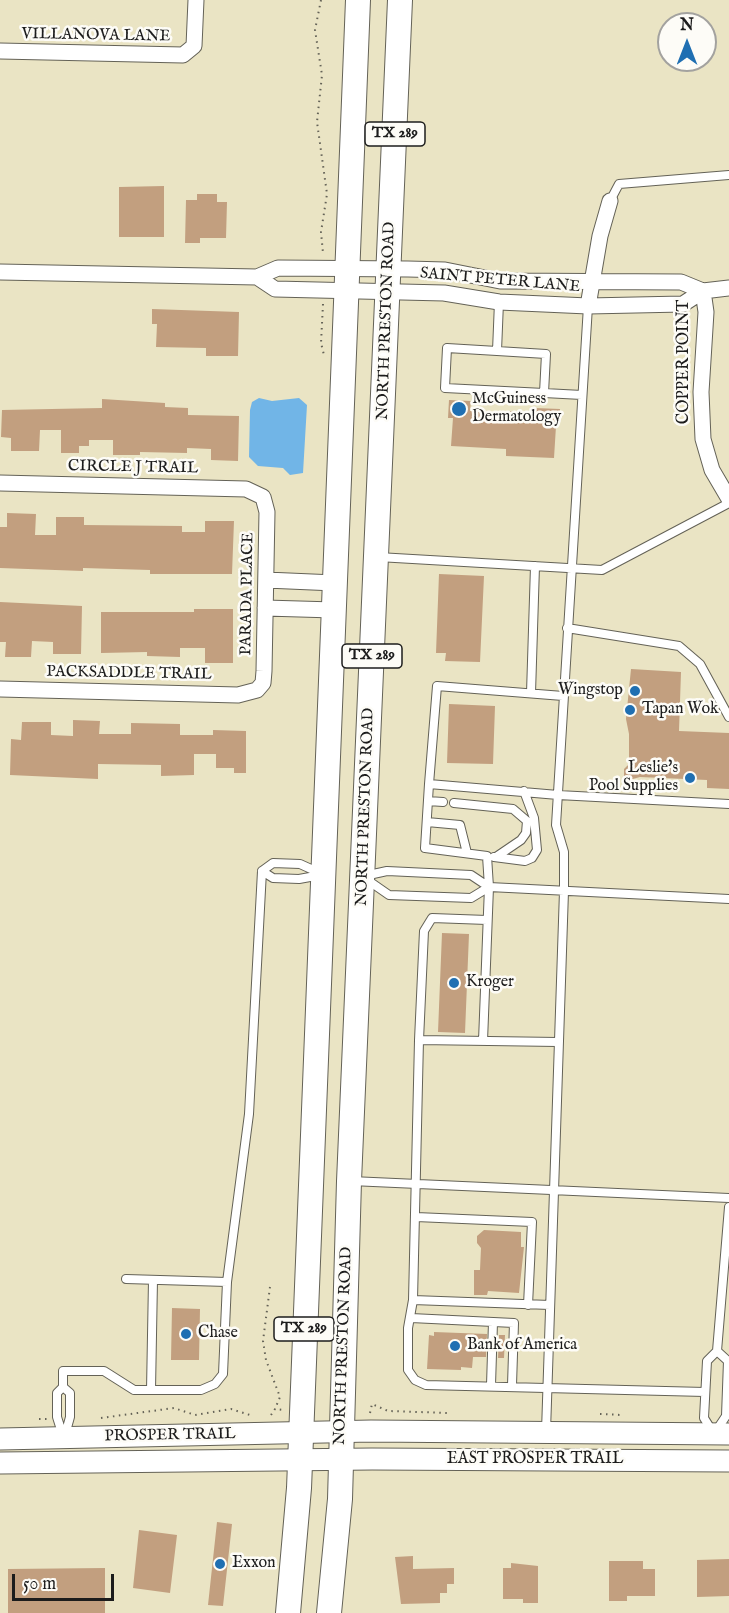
<!DOCTYPE html>
<style>
body{margin:0}
#map{position:relative;width:729px;height:1613px;overflow:hidden;background:#eae4c4;font-family:"IM FELL English",serif}
canvas{display:block}
.north{position:absolute;left:657px;top:12px;width:60px;height:60px;box-sizing:border-box;background:#fdfcf7;border:2px solid #a3a29f;border-radius:50%;rotate:0deg;font-size:16px;font-weight:700;line-height:24px;text-align:center;color:#1c1c1c}
.north::after{content:'';display:block;margin:auto;width:21px;height:27px;background:#1f6fb2;clip-path:polygon(50% 0,100% 100%,50% 72%,0 100%)}
.scale{position:absolute;left:12px;top:1574px;width:102px;height:27px;box-sizing:border-box;border:3px solid #1c1c1c;border-top:0;padding-left:8px;font-size:18px;line-height:21px;white-space:nowrap;color:#1c1c1c;-webkit-text-stroke:4px #fdfcf7;paint-order:stroke}
</style>
<div id="map">
<canvas width="729" height="1613"></canvas>
<div class="north">N</div>
<div class="scale">50 m</div>
</div>
<script>
const ctx = document.querySelector('canvas').getContext('2d');
ctx.lineJoin = 'round';
function paint(path, color) {
  ctx.fillStyle = color;
  ctx.fill(path, 'evenodd');
}
function toPath(rows) {
  const path = new Path2D();
  for (const r of rows) {
    path.moveTo(r[0], r[1]);
    for (let i = 2; i < r.length; i += 2) path.lineTo(r[i], r[i + 1]);
  }
  return path;
}
function stroke(path, color, width, dash) {
  ctx.strokeStyle = color;
  ctx.lineWidth = width;
  ctx.lineCap = dash ? 'butt' : 'round';
  ctx.setLineDash(dash || []);
  ctx.stroke(path);
}
function drawText(font, color, halo, rows, align = 'center') {
  ctx.font = font + ' "IM FELL English",serif';
  ctx.lineWidth = 5;
  ctx.setLineDash([]);
  ctx.textBaseline = 'middle';
  ctx.strokeStyle = halo;
  ctx.fillStyle = color;
  for (const [text, x, y, turn = 0] of rows) {
    ctx.save();
    ctx.translate(x, y);
    ctx.rotate((+turn || 0) * Math.PI / 180);
    ctx.textAlign = isNaN(turn) ? turn : align;
    if (halo) ctx.strokeText(text, 0, 0);
    ctx.fillText(text, 0, 0);
    ctx.restore();
  }
}
paint(toPath([
 [259,398,272,401,299,398,307,405,303,473,290,475,283,468,258,466,249,457,250,410,252,402]
]), '#71b5e7');
paint(toPath([
 [164,186,164,237,119,237,119,187],
 [197,194,217,194,217,202,227,202,226,238,200,238,200,243,185,243,186,200,197,200],
 [152,309,239,312,238,356,206,356,206,348,156,347,157,324,152,324],
 [102,399,165,403,165,407,188,408,188,415,239,416,238,461,211,460,211,449,187,448,187,453,140,452,140,455,113,455,113,440,89,440,89,446,79,446,79,453,61,453,61,430,40,430,39,451,11,451,11,438,1,437,2,410,102,408],
 [449,400,471,401,470,411,507,413,507,411,533,412,534,408,560,409,559,426,556,426,554,458,506,456,506,449,451,446,453,418,448,418],
 [7,513,36,514,35,535,56,535,56,517,84,517,84,525,182,526,182,532,205,532,205,521,234,521,232,574,150,574,150,570,83,568,83,571,0,568,0,527,7,527],
 [439,574,484,576,480,662,445,661,446,653,436,653],
 [0,602,82,606,81,654,53,654,53,642,32,641,31,657,5,657,6,642,0,642],
 [194,609,233,609,233,663,205,663,205,648,180,648,180,657,147,656,147,652,101,653,101,612,194,612],
 [631,669,681,672,679,731,729,733,729,789,707,788,707,780,640,777,629,780,624,776,624,769,629,764,629,734,626,719],
 [449,704,495,706,493,764,447,763],
 [73,720,100,721,99,734,131,734,131,723,180,724,180,735,213,735,213,730,246,731,246,773,234,773,234,768,216,768,216,754,194,754,194,775,161,776,161,765,98,764,98,779,10,775,11,739,21,740,22,722,51,722,51,735,73,736],
 [442,933,469,934,465,1033,438,1032],
 [484,1230,521,1232,521,1247,524,1247,519,1293,488,1291,487,1295,474,1295,474,1270,480,1270,481,1248,477,1243,477,1236],
 [172,1308,200,1309,199,1360,171,1360],
 [434,1332,487,1334,486,1357,473,1357,472,1368,461,1367,461,1370,427,1369,429,1335,434,1336],
 [499,1335,505,1335,504,1358,498,1358],
 [217,1522,232,1524,223,1606,208,1605],
 [139,1530,177,1535,170,1593,133,1588],
 [413,1556,413,1569,454,1568,454,1584,447,1584,447,1593,440,1593,440,1603,401,1604,395,1557],
 [729,1559,729,1596,697,1597,697,1560],
 [609,1561,643,1561,643,1569,655,1569,655,1596,627,1596,627,1601,609,1601],
 [511,1563,538,1566,538,1603,523,1603,523,1599,503,1599,503,1568,511,1568],
 [105,1568,105,1613,8,1613,8,1569]
]), '#c29f7f');
const service = toPath([
 [610,201,619,184,729,175],
 [499,302,497,351,546,354,544,393,582,395],
 [497,351,447,348,445,388,544,393],
 [378,557,602,570,729,503],
 [567,628,679,646,700,664,729,717],
 [531,693,535,566],
 [563,696,437,686,429,784,558,795,729,804],
 [429,784,425,848,487,856,489,887,483,1041],
 [428,801,443,802],
 [454,803,513,809,527,821,526,833,521,840,496,857],
 [427,822,460,825,467,853],
 [494,857,525,861,532,858,537,850,534,818,524,791],
 [262,871,273,863,300,864,320,873],
 [262,871,273,878,299,879,321,875],
 [364,876,387,871,471,875,489,887,729,899],
 [366,879,389,895,471,898,489,887],
 [487,920,432,918,424,931,419,1040,413,1300,408,1328,408,1370,415,1380,426,1385,705,1392],
 [419,1040,558,1042],
 [351,1181,729,1198],
 [416,1217,532,1222,528,1305],
 [126,1279,227,1282],
 [413,1300,550,1305],
 [411,1318,514,1323,512,1385],
 [717,1351,728,1361,726,1416,714,1434,704,1418,707,1361,717,1351,729,1207],
 [491,1385,493,1322],
 [151,1390,153,1280],
 [546,1431,564,891,564,852,556,825,588,306],
 [65,1435,70,1417,70,1393,63,1387,63,1371,104,1371,134,1390,201,1390,215,1384,223,1374,227,1282,249,1114,262,871],
 [63,1436,57,1417,57,1393,63,1387]
]);
const minor = toPath([
 [0,51,183,55,194,46,196,0],
 [0,272,257,277,278,268,408,269,445,270,500,281,681,282,703,291],
 [257,277,275,289,444,293,499,302,588,306,683,304,703,291,729,288],
 [703,291,706,312,701,392,703,439,712,470,729,499],
 [588,306,600,236,610,201],
 [0,483,246,489,263,497,267,512,264,671,263,683,257,690,238,695,0,689],
 [266,580,335,583],
 [265,608,334,610]
]);
const secondary = toPath([
 [0,1439,371,1431,729,1434],
 [0,1463,372,1459,729,1461]
]);
const primary = toPath([
 [288,1613,299,1488,358,0],
 [329,1613,340,1499,349,1181,400,0]
]);
stroke(service, '#646257', 10);
stroke(minor, '#646257', 17);
stroke(secondary, '#646257', 23);
stroke(primary, '#646257', 26);
stroke(toPath([
 [321,0,315,30,322,75,317,122,327,194,321,232,323,253],
 [323,304,321,343,324,355],
 [270,1287,263,1341,266,1360,280,1397,275,1409],
 [370,1413,372,1404,388,1411,448,1413],
 [600,1414,622,1415],
 [271,1415,275,1409,283,1410],
 [101,1418,174,1408,195,1415,231,1409,253,1416],
 [39,1419,47,1419]
]), '#646257', 2, [1.5, 4.5]);
stroke(service, '#fff', 8);
stroke(minor, '#fff', 15);
stroke(secondary, '#fff', 21);
stroke(primary, '#fff', 24);
for (const [x, y, r, color] of [
 [459,409,8,"#1f6fb2"],
 [635,691,6,"#1f6fb2"],
 [630,710,6,"#1f6fb2"],
 [690,778,6,"#1f6fb2"],
 [454,983,6,"#1f6fb2"],
 [186,1334,6,"#1f6fb2"],
 [455,1346,6,"#1f6fb2"],
 [220,1564,6,"#1f6fb2"]
]) {
  const dot = new Path2D();
  dot.arc(x, y, r, 0, 2 * Math.PI);
  ctx.fillStyle = color;
  ctx.fill(dot);
  stroke(dot, '#fdfcf7', 2);
}
for (const [x, y, w] of [
 [395,134,60],
 [372,656,60],
 [304,1329,60]
]) {
  const box = new Path2D();
  box.roundRect(x - w / 2, y - 12, w, 24, 4.5);
  ctx.fillStyle = '#fdfcf7';
  ctx.fill(box);
  stroke(box, '#1c1c1c', 1.5);
}
drawText('bold 15px', '#1c1c1c', null, [
 ["TX 289",395,134],
 ["TX 289",372,656],
 ["TX 289",304,1329]
]);
drawText('16px', '#1c1c1c', '#fdfcf7', [
 ["VILLANOVA LANE",96,36,1],
 ["SAINT PETER LANE",500,281,5],
 ["NORTH PRESTON ROAD",387,321,-88],
 ["COPPER POINT",685,362,-90],
 ["CIRCLE J TRAIL",133,468,1],
 ["PARADA PLACE",248,594,-89],
 ["PACKSADDLE TRAIL",129,674,1],
 ["NORTH PRESTON ROAD",366,807,-88],
 ["NORTH PRESTON ROAD",344,1346,-88],
 ["PROSPER TRAIL",170,1436,-1],
 ["EAST PROSPER TRAIL",535,1460]
]);
drawText('16px', '#1c1c1c', '#fdfcf7', [
 ["McGuiness",472,400],
 ["Dermatology",472,418],
 ["Wingstop",623,691,"right"],
 ["Tapan Wok",642,710],
 ["Leslie's",678,769,"right"],
 ["Pool Supplies",678,787,"right"],
 ["Kroger",466,983],
 ["Chase",198,1334],
 ["Bank of America",467,1346],
 ["Exxon",232,1564]
], 'left');
</script>
